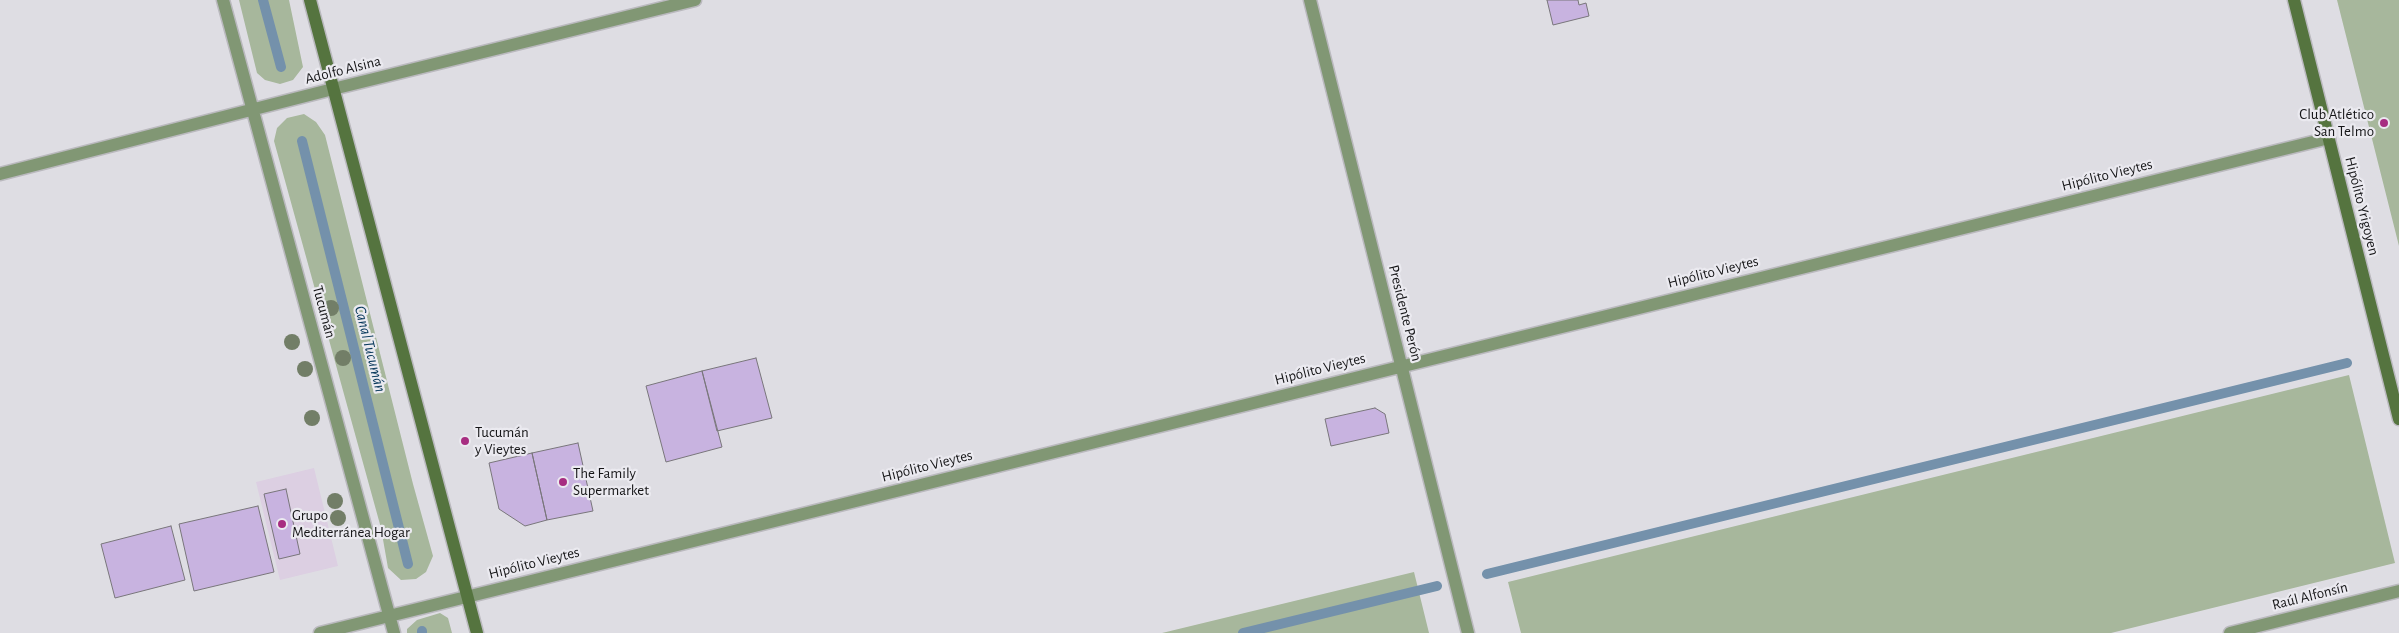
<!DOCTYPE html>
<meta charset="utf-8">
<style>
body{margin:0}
canvas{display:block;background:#dedde3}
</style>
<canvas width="2399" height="633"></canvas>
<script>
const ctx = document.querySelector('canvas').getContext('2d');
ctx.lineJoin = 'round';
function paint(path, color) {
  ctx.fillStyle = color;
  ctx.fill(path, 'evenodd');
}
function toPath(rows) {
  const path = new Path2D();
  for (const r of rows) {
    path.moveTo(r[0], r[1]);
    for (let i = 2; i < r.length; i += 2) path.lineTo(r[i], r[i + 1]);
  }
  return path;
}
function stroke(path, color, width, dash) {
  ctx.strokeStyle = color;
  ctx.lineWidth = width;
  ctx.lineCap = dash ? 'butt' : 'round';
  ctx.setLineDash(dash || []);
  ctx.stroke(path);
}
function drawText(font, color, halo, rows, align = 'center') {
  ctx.font = font + ' "Alegreya Sans",sans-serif';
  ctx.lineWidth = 4.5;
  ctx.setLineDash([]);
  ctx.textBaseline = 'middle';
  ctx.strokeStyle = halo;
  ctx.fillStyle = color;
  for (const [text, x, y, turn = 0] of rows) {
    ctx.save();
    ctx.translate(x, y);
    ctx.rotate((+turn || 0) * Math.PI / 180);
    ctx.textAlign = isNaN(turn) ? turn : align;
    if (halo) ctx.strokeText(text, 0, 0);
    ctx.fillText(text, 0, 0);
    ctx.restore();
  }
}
paint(toPath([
 [314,468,338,566,280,580,256,482]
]), '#dccfe2');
paint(toPath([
 [239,0,289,0,303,67,293,80,280,84,265,80,257,73],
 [2337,0,2399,0,2399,246],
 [304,114,316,122,325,135,413,484,433,556,426,572,416,579,401,580,388,568,381,528,274,141,277,128,287,118],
 [2349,375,2395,563,2111,633,1521,633,1508,582],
 [1414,572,1429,633,1162,633],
 [440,613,448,618,452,633,407,633,407,629,417,620]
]), '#a7b79c');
stroke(toPath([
 [263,0,281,67],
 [302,141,408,564],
 [1487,574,2347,363],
 [422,631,422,633],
 [1243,633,1437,586]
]), '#7491ab', 10);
const building = toPath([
 [1547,0,1578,0,1579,5,1586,3,1589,16,1553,25,1547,0],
 [756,358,772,418,717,431,702,371,756,358],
 [702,371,722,447,666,462,646,386,702,371],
 [1375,408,1385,414,1389,433,1331,446,1325,419,1375,408],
 [578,443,593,511,547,520,532,453,578,443],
 [532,453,547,520,525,526,499,509,489,463,532,453],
 [286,489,300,554,279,559,264,494,286,489],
 [258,506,274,572,194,591,179,524,258,506],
 [171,526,185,580,115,598,101,544,171,526]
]);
paint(building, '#c8b3e0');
stroke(building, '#79767b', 1);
const street = toPath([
 [223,0,394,633],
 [1310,0,1468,633],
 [0,174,333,89,695,0],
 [320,633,2329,138],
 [2230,633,2399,591]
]);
const secondary = toPath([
 [310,0,477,633],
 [2294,0,2399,419]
]);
stroke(street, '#bab9be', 15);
stroke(secondary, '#bab9be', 15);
stroke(street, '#819774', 12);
stroke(secondary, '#55743f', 12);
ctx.fillStyle = '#727e67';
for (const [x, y] of [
 [331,308],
 [292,342],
 [343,358],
 [305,369],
 [312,418],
 [335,501],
 [338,518]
]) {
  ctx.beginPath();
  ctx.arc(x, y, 8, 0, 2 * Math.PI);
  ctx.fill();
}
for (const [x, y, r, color] of [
 [2384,123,5,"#a72d81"],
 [465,441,5,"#a72d81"],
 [563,482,5,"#a72d81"],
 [282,524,5,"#a72d81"]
]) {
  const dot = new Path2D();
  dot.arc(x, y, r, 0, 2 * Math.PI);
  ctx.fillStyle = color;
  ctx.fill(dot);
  stroke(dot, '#ebeaf0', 2);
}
drawText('15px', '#151517', '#ebeaf0', [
 ["Adolfo Alsina",343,70,-14],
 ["Hipólito Vieytes",2107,175,-14],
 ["Hipólito Yrigoyen",2362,206,76],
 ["Hipólito Vieytes",1713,272,-14],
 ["Tucumán",324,312,75],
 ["Presidente Perón",1405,313,76],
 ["Hipólito Vieytes",1320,369,-14],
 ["Hipólito Vieytes",927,466,-14],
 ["Hipólito Vieytes",534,563,-14],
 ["Raúl Alfonsín",2310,596,-14]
]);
drawText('15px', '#151517', '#ebeaf0', [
 ["Club Atlético",2374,114,"right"],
 ["San Telmo",2374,131,"right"],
 ["Tucumán",475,432],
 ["y Vieytes",475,449],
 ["The Family",573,473],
 ["Supermarket",573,490],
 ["Grupo",292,515],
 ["Mediterránea Hogar",292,532]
], 'left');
drawText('italic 16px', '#08385b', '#ebeaf0', [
 ["Canal Tucumán",370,349,76]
]);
</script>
